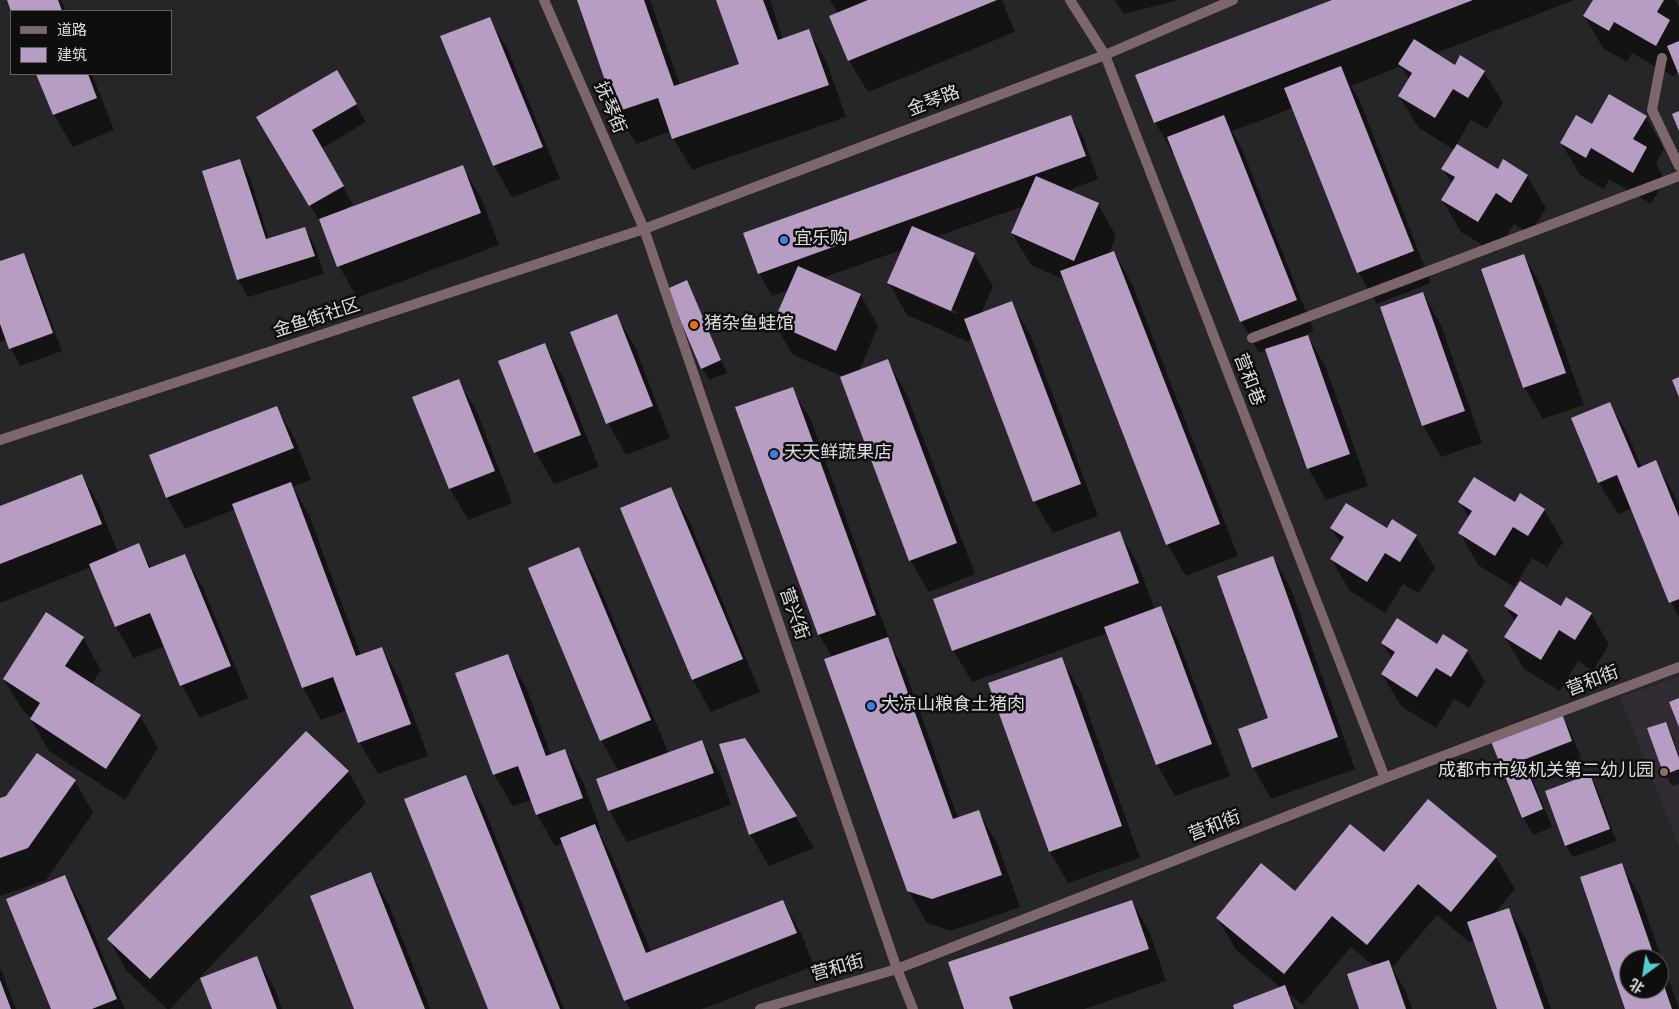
<!DOCTYPE html>
<meta charset="utf-8">
<style>
body{margin:0}
#map{position:relative;width:1679px;height:1009px;overflow:hidden;background:#262527;font-family:Jost,"Noto Sans SC",sans-serif}
canvas{display:block}
.legend{position:absolute;left:10px;top:10px;width:162px;height:65px;box-sizing:border-box;background:#0f0e0f;border:1px solid #626162;margin:0;padding:6px 9px;list-style:none;font-size:15px;color:#dedddf}
.legend li{display:flex;align-items:center;gap:10px;height:25px}
.legend b{width:25px;border:1px solid #626162}
.north{position:absolute;left:1619px;top:949px;width:50px;height:50px;box-sizing:border-box;background:#0f0e0f;border:1px solid #626162;border-radius:50%;rotate:211deg;font-size:14px;font-weight:700;line-height:20px;text-align:center;color:#dedddf}
.north::after{content:'';display:block;margin:auto;width:18px;height:22px;background:#52cdcc;clip-path:polygon(50% 0,100% 100%,50% 72%,0 100%)}
</style>
<div id="map">
<canvas width="1679" height="1009"></canvas>
<ul class="legend">
<li><b style="height:6px;background:#7d676d"></b>道路</li>
<li><b style="height:14px;background:#b79dc4"></b>建筑</li>
</ul>
<div class="north">北</div>
</div>
<script>
const ctx = document.querySelector('canvas').getContext('2d');
ctx.lineJoin = 'round';
function paint(path, color) {
  ctx.fillStyle = color;
  ctx.fill(path, 'evenodd');
}
function toPath(rows) {
  const path = new Path2D();
  for (const r of rows) {
    path.moveTo(r[0], r[1]);
    for (let i = 2; i < r.length; i += 2) path.lineTo(r[i], r[i + 1]);
  }
  return path;
}
function stroke(path, color, width, dash) {
  ctx.strokeStyle = color;
  ctx.lineWidth = width;
  ctx.lineCap = dash ? 'butt' : 'round';
  ctx.setLineDash(dash || []);
  ctx.stroke(path);
}
function drawText(font, color, halo, rows, align = 'center') {
  ctx.font = font + ' Jost,"Noto Sans SC",sans-serif';
  ctx.lineWidth = 5;
  ctx.setLineDash([]);
  ctx.textBaseline = 'middle';
  ctx.strokeStyle = halo;
  ctx.fillStyle = color;
  for (const [text, x, y, turn = 0] of rows) {
    ctx.save();
    ctx.translate(x, y);
    ctx.rotate((+turn || 0) * Math.PI / 180);
    ctx.textAlign = isNaN(turn) ? turn : align;
    if (halo) ctx.strokeText(text, 0, 0);
    ctx.fillText(text, 0, 0);
    ctx.restore();
  }
}
paint(toPath([
 [1679,677,1679,847,1620,697]
]), '#312c33');
paint(toPath([
 [8,0,61,0,66,11,13,11],
 [578,0,650,0,680,85,740,64,717,0,770,0,783,40,809,31,827,63,846,117,692,170,673,138,671,131,636,144,617,112],
 [830,0,1002,0,1015,32,868,92,849,61,831,17,838,14],
 [1114,0,1178,0,1124,14],
 [1336,0,1574,0,1434,54,1455,66,1484,72,1503,103,1487,129,1471,120,1456,145,1498,171,1527,176,1546,208,1530,234,1514,224,1496,253,1461,232,1442,200,1452,184,1443,169,1454,150,1418,127,1399,96,1409,80,1401,66,1351,86,1359,99,1431,283,1377,304,1358,272,1293,108,1232,131,1242,149,1314,332,1307,334,1326,368,1368,486,1326,500,1308,468,1267,350,1259,353,1241,321,1175,153,1173,154,1155,122],
 [1594,0,1675,0,1679,7,1679,72,1678,70,1674,77,1632,53,1627,62,1603,48,1584,16],
 [489,18,508,50,560,179,512,197,494,166,442,37],
 [337,72,366,122,321,149,353,204,346,208,346,210,462,166,481,198,499,245,357,298,339,266,322,223,321,223,258,117],
 [38,74,92,74,114,130,73,147,54,115],
 [1071,116,1084,139,1098,179,1066,191,1098,204,1116,236,1109,254,1114,252,1132,284,1238,556,1186,576,1167,544,1065,280,1031,265,1012,233,1024,206,935,237,974,254,993,286,981,314,1011,303,1030,334,1098,516,1053,533,1034,501,971,336,969,342,907,315,889,283,904,249,822,278,860,294,878,326,859,372,888,361,906,393,975,574,929,592,910,560,844,377,793,355,774,323,789,290,772,296,759,273],
 [914,293,957,312,956,314,914,296],
 [1646,117,1664,149,1656,163,1665,180,1651,204,1609,179,1604,189,1580,175,1561,143,1592,126],
 [240,160,250,178,269,240,305,228,315,246,324,274,248,297,238,280],
 [23,254,33,272,62,351,20,366,7,340,0,342,0,263],
 [1524,256,1542,287,1584,405,1543,419,1524,387],
 [687,282,693,294,727,373,709,380,702,368],
 [1423,293,1441,325,1482,443,1441,457,1423,425],
 [617,316,635,347,670,438,626,455,608,423],
 [545,345,563,377,599,467,554,484,536,453,500,362],
 [459,381,477,412,512,503,468,520,450,489],
 [792,389,811,420,892,647,905,670,958,818,979,812,997,843,1020,907,951,931,927,923,908,890,832,657,819,635,737,408],
 [1610,404,1628,435,1642,468,1655,462,1674,494,1679,506,1679,617,1671,602,1632,508,1618,514,1599,483,1573,419],
 [276,407,295,439,311,480,293,487,309,515,361,656,382,648,400,680,428,756,378,774,360,743,347,710,321,720,303,688,236,509,185,529,167,497],
 [82,475,100,507,118,553,139,545,152,569,185,556,203,588,248,698,200,718,182,686,165,646,134,658,116,627,91,567,0,603,0,507],
 [670,489,689,520,760,692,711,712,693,680,622,509],
 [1460,502,1515,504,1544,510,1563,542,1547,567,1532,558,1514,587,1478,565,1460,533,1469,518],
 [1332,529,1387,530,1416,536,1435,568,1419,593,1403,584,1385,613,1350,591,1331,559,1341,544],
 [1119,532,1138,564,1155,610,1160,608,1178,640,1230,776,1175,796,1157,765,1107,633,972,682,953,650],
 [579,549,597,581,669,754,702,742,720,773,731,805,627,842,609,810,619,772,601,740],
 [1273,557,1291,589,1355,769,1271,799,1253,767,1270,719],
 [1506,606,1561,608,1591,613,1609,645,1593,671,1578,661,1560,691,1524,669,1505,637,1515,622],
 [83,638,101,670,91,685,140,716,158,748,125,800,49,751,31,720,32,718,23,711,4,680],
 [1382,643,1438,645,1467,651,1485,682,1469,708,1454,699,1436,728,1401,706,1382,674,1392,659],
 [507,655,526,687,551,755,565,750,583,782,601,830,598,831,613,858,651,952,783,901,801,933,814,966,702,1009,630,1009,625,1000,563,843,555,846,537,815,532,800,513,806,494,775,457,674],
 [1061,659,1080,690,1140,858,1068,883,1050,852],
 [1560,713,1570,730,1581,758,1532,778,1552,827,1533,835,1523,818,1492,740],
 [1665,723,1672,735,1679,754,1679,784,1672,786,1665,774],
 [744,739,796,817,814,848,769,866,750,834],
 [348,771,366,803,170,1009,167,1009,127,971,109,940],
 [465,776,484,808,564,1009,490,1009],
 [1590,776,1597,788,1616,841,1573,857,1566,846],
 [75,781,93,813,46,880,0,896,0,799],
 [1428,800,1496,857,1515,889,1494,914,1509,909,1527,941,1551,1009,1498,1009,1474,939,1470,943,1437,915,1392,968,1407,993,1412,1009,1360,1009,1374,966,1351,947,1302,1005,1289,994,1297,1009,1236,1009,1281,988,1236,950,1217,918,1295,892,1384,854],
 [1621,864,1640,896,1679,1009,1626,1009],
 [1629,959,1659,959,1659,989,1629,989],
 [371,874,389,905,430,1009,356,1009],
 [65,876,83,908,125,1009,53,1009],
 [1132,901,1150,933,1166,981,1084,1009,965,1009],
 [257,958,275,989,282,1009,213,1009],
 [0,967,16,1009,0,1009]
]), '#0007');
paint(toPath([
 [7,0,58,0,62,11,11,11],
 [577,0,644,0,674,86,739,64,716,0,763,0,778,40,809,29,829,85,672,139,658,98,616,112],
 [868,0,997,0,848,61,829,16],
 [1332,0,1473,0,1154,123,1135,75],
 [1593,0,1664,0,1657,12,1670,20,1656,46,1614,22,1609,31,1583,16],
 [490,17,543,147,493,166,440,36],
 [1414,39,1455,65,1460,55,1485,71,1468,98,1453,89,1435,118,1398,96,1412,73,1398,64],
 [1679,41,1679,75,1667,46],
 [1341,66,1414,251,1357,273,1284,88],
 [337,70,357,104,312,130,344,186,309,206,256,117],
 [36,74,88,74,97,98,53,115],
 [1609,94,1647,116,1633,139,1647,147,1633,173,1591,148,1586,158,1560,143,1576,115,1592,124],
 [1679,111,1679,131,1672,114],
 [1071,115,1086,156,758,274,743,233],
 [1224,115,1297,300,1240,322,1167,137],
 [1457,144,1498,169,1503,159,1528,175,1511,203,1496,193,1478,222,1441,200,1455,177,1441,169],
 [240,159,266,239,305,227,315,256,237,280,202,171],
 [463,165,481,213,337,267,319,219],
 [1036,176,1099,203,1074,261,1011,233],
 [912,226,975,253,951,311,887,283],
 [1114,251,1220,524,1166,545,1060,271],
 [24,253,53,333,9,349,0,324,0,261],
 [1524,254,1566,373,1523,388,1481,269],
 [798,266,861,294,836,351,773,323],
 [687,280,721,360,701,369,667,289],
 [1423,292,1465,411,1422,426,1380,307],
 [1012,301,1081,484,1033,502,964,319],
 [617,314,653,406,606,424,570,332],
 [1308,335,1350,454,1307,469,1265,349],
 [545,343,581,435,534,453,498,361],
 [888,359,957,543,909,561,840,377],
 [1679,377,1679,397,1672,380],
 [459,379,495,471,449,489,412,397],
 [793,387,876,615,818,635,735,407],
 [1610,402,1638,468,1656,460,1679,517,1679,599,1669,603,1617,475,1598,483,1571,418],
 [277,406,294,448,166,498,149,455],
 [82,474,102,524,0,564,0,506],
 [1474,477,1515,502,1520,493,1545,509,1528,536,1513,527,1495,556,1458,533,1472,511,1458,502],
 [291,482,356,656,382,647,411,724,358,743,333,677,302,688,232,504],
 [671,487,743,659,692,680,620,508],
 [1346,503,1387,528,1392,519,1417,535,1400,562,1385,553,1367,582,1330,559,1344,537,1330,528],
 [1120,531,1139,583,952,651,933,599],
 [139,543,149,568,185,554,231,666,180,686,150,613,115,627,89,564],
 [579,547,651,720,600,741,528,568],
 [1273,556,1338,737,1252,768,1238,729,1268,718,1217,576],
 [1520,581,1561,606,1566,597,1592,613,1575,640,1559,630,1541,660,1504,637,1518,615,1504,606],
 [1161,606,1212,744,1156,765,1104,627],
 [46,612,84,637,65,666,141,715,106,769,30,719,40,703,3,679],
 [1397,618,1437,644,1443,634,1468,650,1451,677,1436,668,1417,697,1381,674,1395,652,1381,643],
 [888,637,953,819,979,810,1002,875,932,899,907,891,824,659],
 [508,654,546,756,565,749,583,798,536,815,518,766,493,775,455,673],
 [1062,657,1122,826,1049,852,988,683],
 [1679,698,1679,727,1669,702],
 [1561,711,1572,741,1523,760,1543,809,1522,818,1490,739],
 [1666,722,1679,758,1679,769,1664,775,1647,728],
 [306,731,349,771,150,979,107,939],
 [745,738,797,816,749,835,719,744],
 [702,740,714,773,608,811,596,779],
 [37,753,76,780,28,848,0,858,0,798,6,796],
 [1590,774,1610,829,1565,846,1545,791],
 [466,775,560,1009,488,1009,404,799],
 [1428,799,1497,856,1451,912,1418,884,1367,945,1332,916,1284,974,1216,918,1261,863,1295,891,1350,824,1384,852],
 [595,824,646,953,783,900,797,933,624,1001,560,838],
 [1622,863,1655,959,1629,959,1629,989,1659,989,1659,971,1672,1009,1625,1009,1580,877],
 [371,872,425,1009,354,1009,310,896],
 [65,875,117,999,92,1009,51,1009,6,899],
 [1132,900,1149,949,1009,997,1013,1009,964,1009,948,962],
 [1509,908,1544,1009,1497,1009,1467,922],
 [257,956,277,1009,212,1009,200,978],
 [1389,960,1406,1009,1359,1009,1347,974],
 [0,980,11,1009,0,1009],
 [1285,985,1294,1009,1234,1009,1233,1005]
]), '#b79dc4');
stroke(toPath([
 [1662,58,1652,110,1679,166],
 [1252,338,1679,176]
]), '#7d676d', 10);
stroke(toPath([
 [1070,0,1105,55,1385,778],
 [760,1009,897,969,1385,778,1679,667]
]), '#7d676d', 10);
stroke(toPath([
 [544,0,644,229,897,969,913,1009],
 [0,440,644,229,1105,55,1233,0]
]), '#7d676d', 10);
for (const [x, y, r, color] of [
 [784,240,5,"#3f7fe0"],
 [694,325,5,"#e8710a"],
 [774,454,5,"#3f7fe0"],
 [871,706,5,"#3f7fe0"],
 [1664,772,5,"#8d6e63"]
]) {
  const dot = new Path2D();
  dot.arc(x, y, r, 0, 2 * Math.PI);
  ctx.fillStyle = color;
  ctx.fill(dot);
  stroke(dot, '#0f0e0f', 2);
}
drawText('18px', '#dedddf', '#0f0e0f', [
 ["金琴路",934,102,-21],
 ["抚琴街",609,108,67],
 ["金鱼街社区",317,319,-18],
 ["营和巷",1248,380,69],
 ["营兴街",793,614,71],
 ["营和街",1593,682,-21],
 ["营和街",1215,827,-21],
 ["营和街",838,969,-16]
]);
drawText('18px', '#dedddf', '#0f0e0f', [
 ["宜乐购",794,240],
 ["猪杂鱼蛙馆",704,325],
 ["天天鲜蔬果店",784,454],
 ["大凉山粮食土猪肉",881,706],
 ["成都市市级机关第二幼儿园",1654,772,"right"]
], 'left');
</script>
